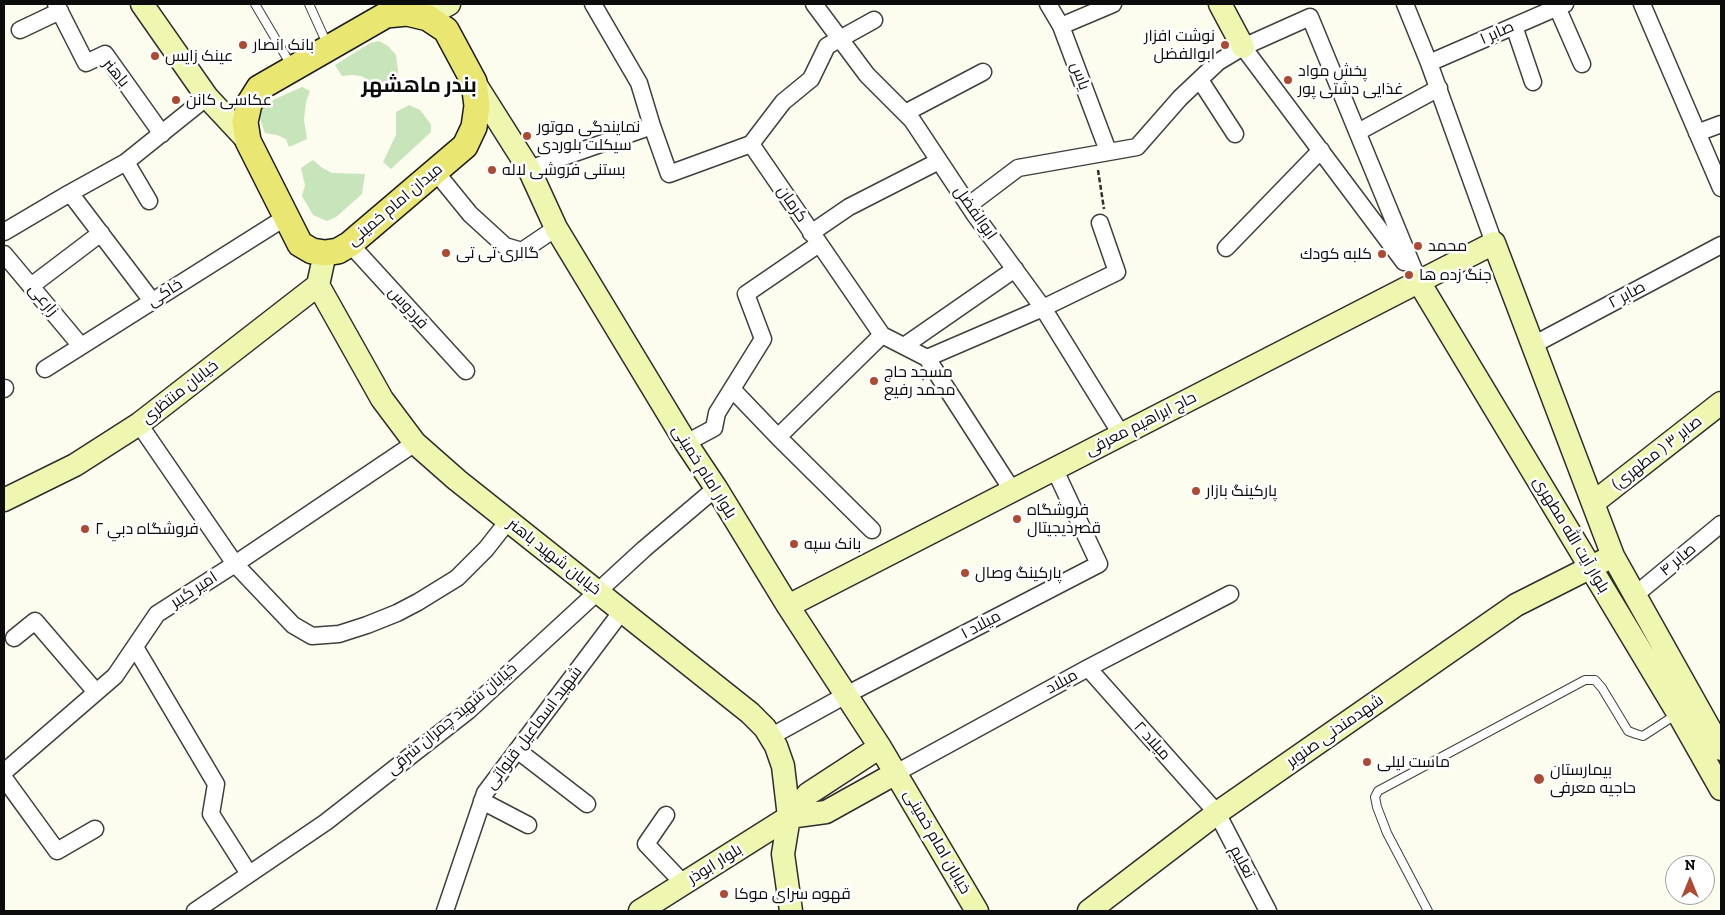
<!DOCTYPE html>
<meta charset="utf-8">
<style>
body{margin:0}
#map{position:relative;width:1725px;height:915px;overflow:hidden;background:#fcfdee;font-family:"Zilla Slab",serif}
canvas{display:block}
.frame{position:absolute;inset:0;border:5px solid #0c0c0c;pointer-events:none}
.north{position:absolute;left:1665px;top:855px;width:50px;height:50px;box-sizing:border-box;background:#fff;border:1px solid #9e9e9e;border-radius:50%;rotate:0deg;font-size:14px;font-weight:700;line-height:20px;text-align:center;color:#0c0c0c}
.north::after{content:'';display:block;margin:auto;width:18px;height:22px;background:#ac4a34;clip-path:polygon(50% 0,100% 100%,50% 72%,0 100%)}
</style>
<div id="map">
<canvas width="1725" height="915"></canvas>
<div class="frame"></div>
<div class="north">N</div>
</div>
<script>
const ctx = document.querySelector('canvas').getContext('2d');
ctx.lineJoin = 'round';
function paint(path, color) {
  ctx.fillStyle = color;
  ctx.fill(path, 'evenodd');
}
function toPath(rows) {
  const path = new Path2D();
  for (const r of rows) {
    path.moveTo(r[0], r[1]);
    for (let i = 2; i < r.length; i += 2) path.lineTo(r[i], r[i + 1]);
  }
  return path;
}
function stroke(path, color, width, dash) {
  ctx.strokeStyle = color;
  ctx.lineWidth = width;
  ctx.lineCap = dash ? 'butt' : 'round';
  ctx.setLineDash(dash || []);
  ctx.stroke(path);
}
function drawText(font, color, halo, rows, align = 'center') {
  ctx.font = font + ' "Zilla Slab",Cairo,serif';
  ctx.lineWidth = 5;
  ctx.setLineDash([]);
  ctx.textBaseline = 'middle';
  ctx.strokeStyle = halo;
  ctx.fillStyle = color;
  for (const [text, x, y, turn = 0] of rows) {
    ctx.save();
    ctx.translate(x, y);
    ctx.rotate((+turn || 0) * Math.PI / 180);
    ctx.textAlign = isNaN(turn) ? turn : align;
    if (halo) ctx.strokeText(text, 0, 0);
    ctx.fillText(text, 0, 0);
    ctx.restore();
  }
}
paint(toPath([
 [379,41,388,46,396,55,398,71,395,87,384,91,376,84,361,76,352,75,342,76,335,65,370,43],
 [302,87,310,91,306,102,304,120,307,139,289,147,286,139,277,135,265,133,259,116,261,109,273,100],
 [409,105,420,110,427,119,431,125,431,132,391,169,383,162,396,135,396,112],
 [313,160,321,167,332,173,365,174,362,194,336,217,327,221,313,215,302,196,305,185,301,168]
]), '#c7e4bb');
const lane = toPath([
 [255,4,291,65],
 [309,4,328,46],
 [1428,911,1387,833,1377,807,1375,797,1378,791,1585,680,1595,680,1602,688,1628,731,1636,734,1643,736,1677,714]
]);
const street = toPath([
 [56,4,86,63,105,54,162,134],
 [814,4,867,75,912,120,975,215,1043,308,1121,434],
 [1048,4,1061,26,1108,151],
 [1405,4,1429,63,1494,243],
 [1642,4,1721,188],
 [1557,7,1582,64],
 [1061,26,1113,4],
 [1514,26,1533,82],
 [20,30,60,11],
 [1243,47,1404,262],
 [1429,63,1565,4],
 [1200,80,1235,134],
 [905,113,983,72],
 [652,126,669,174,751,144,882,335,927,358],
 [1358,132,1439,88],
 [1697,133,1721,124],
 [751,144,783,102,811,79,827,46,874,20],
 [126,162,149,201],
 [529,169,652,126,639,83,593,4],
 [435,171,470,214,505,246,522,251,556,228],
 [70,193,126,162,207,97],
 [969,205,1018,168,1137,147,1180,98,1218,62,1243,47,1310,17,1419,282],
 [4,232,70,193,152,301],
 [811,233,849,207,939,161],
 [350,244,466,371],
 [1226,248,1321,150],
 [4,254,81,346],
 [31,286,101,233],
 [1533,345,1721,245],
 [904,346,1015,269],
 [927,358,1043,308,1117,272,1100,223],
 [927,358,1012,490],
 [45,369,286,217],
 [4,389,5,388],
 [732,389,778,437,882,335],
 [139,424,235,564,293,625,312,636,339,634,367,625,397,613,418,602,457,578,486,549,508,521],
 [778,437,872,530],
 [686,443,714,428,717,413,763,339,746,294,819,244],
 [1635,595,1721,524],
 [14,638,35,621,96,692],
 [135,647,216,784,211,814,249,874],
 [1088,668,1217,813,1268,911],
 [770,737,846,695,1099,564,1054,468],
 [517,750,587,804],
 [4,772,115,676,157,614,235,564,415,443],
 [896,773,1088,668,1230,594],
 [4,778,57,851,95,829],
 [482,801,528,825],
 [666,815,646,844,684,884],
 [195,911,326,822,468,711,644,549,716,488],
 [445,911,485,793,622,611]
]);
const secondary = toPath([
 [142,4,207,97,248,141],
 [1220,4,1243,47],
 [436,11,449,4],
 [474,82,529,169,556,228,686,443,716,488,788,606,880,747,977,911],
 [1419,282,1678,713,1721,789],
 [318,285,382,399,415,443,457,480,750,713,765,728,776,746,783,766,789,817,783,854,791,911],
 [4,500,75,465,139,424,318,285,325,253],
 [1593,503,1721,403],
 [788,606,1494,243,1613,556,1721,749],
 [789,817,826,812,896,773],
 [640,911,789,817,808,794,880,747],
 [1089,911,1217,813,1516,605,1613,556]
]);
const primary = toPath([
 [407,13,428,18,446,30,474,82,477,106,474,127,465,146,350,244,338,251,325,253,312,251,300,244,248,141,245,122,249,104,259,88,386,15,407,13]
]);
stroke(lane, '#3f3f3f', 10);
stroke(street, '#3f3f3f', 19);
stroke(secondary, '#2e2e2e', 25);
stroke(primary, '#1d1d1d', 28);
stroke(toPath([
 [1098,170,1104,209]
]), '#2e2e2e', 2.5, [5, 2.5]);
stroke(lane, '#fff', 8);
stroke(street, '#fff', 16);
stroke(secondary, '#eef6b0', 22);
stroke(primary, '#e9e771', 25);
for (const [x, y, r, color] of [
 [243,45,5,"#ac4a34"],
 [1225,45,5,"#ac4a34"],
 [155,56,5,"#ac4a34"],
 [1288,80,5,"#ac4a34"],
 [176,100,5,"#ac4a34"],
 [527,136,5,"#ac4a34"],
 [492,170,5,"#ac4a34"],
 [1418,246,5,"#ac4a34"],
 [446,253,5,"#ac4a34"],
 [1382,254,5,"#ac4a34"],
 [1409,275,5,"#ac4a34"],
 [874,381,5,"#ac4a34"],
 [1196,491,5,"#ac4a34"],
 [1017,519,5,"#ac4a34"],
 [85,529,5,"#ac4a34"],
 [794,544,5,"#ac4a34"],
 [965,573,5,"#ac4a34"],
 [1367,762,5,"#ac4a34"],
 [1539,779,6,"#ac4a34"],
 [724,894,5,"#ac4a34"]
]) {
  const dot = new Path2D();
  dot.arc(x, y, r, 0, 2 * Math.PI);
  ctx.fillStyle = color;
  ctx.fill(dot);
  stroke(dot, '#fff', 2);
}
drawText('16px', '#0c0c0c', '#fff', [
 ["صابر ۱",1497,33,-24],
 ["باهنر",116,73,50],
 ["یاس",1080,76,70],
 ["کرمان",792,204,55],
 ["میدان امام خمینی",395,205,-40],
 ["ابوالفضل",975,213,55],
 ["خاکی",165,293,-32],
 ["صابر ۲",1627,295,-28],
 ["زارعی",43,300,50],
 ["فردوس",408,308,48],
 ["خیابان منتظری",180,392,-38],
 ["حاج ابراهیم معرفی",1141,424,-27],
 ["صابر ۳ ( مطهری)",1657,453,-38],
 ["بلوار امام خمینی",704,472,58],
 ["بلوار آیت الله مطهری",1571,535,59],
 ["خیابان شهید باهنر",554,557,38],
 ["صابر ۴",1678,560,-40],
 ["امیر کبیر",194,590,-33],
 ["میلاد ۱",981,625,-28],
 ["میلاد",1062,682,-29],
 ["خیابان شهید چمران شرقی",452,719,-40],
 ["شهید اسماعیل قنواتی",534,728,-53],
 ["شهدمندنی صنوبر",1335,731,-35],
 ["میلاد ۲",1152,741,48],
 ["خیابان امام خمینی",937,842,60],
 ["تعلیم",1242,862,62],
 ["بلوار ابوذر",715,864,-32]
]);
drawText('16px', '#0c0c0c', '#fff', [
 ["نوشت افزار",1215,36,"right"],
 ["ابوالفضل",1215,54,"right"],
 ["بانک انصار",253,45],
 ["عینک زایس",165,56],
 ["پخش مواد",1298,71],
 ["غذایی دشتی پور",1298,89],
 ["عکاسی کانن",186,100],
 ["نمایندگی موتور",537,127],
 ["سیکلت بلوردی",537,145],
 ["بستنی فروشی لاله",502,170],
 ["محمد",1428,246],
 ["گالری تی تی",456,253],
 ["كلبه كودك",1372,254,"right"],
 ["جنگ زده ها",1419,275],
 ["مسجد حاج",884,372],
 ["محمد رفیع",884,390],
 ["پارکینگ بازار",1206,491],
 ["فروشگاه",1027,510],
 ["قصردیجیتال",1027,528],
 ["فروشگاه دبي ٢",95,529],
 ["بانک سپه",804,544],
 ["پارکینگ وصال",975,573],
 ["ماست لیلی",1377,762],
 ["بیمارستان",1550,770],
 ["حاجیه معرفی",1550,788],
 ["قهوه سرای موکا",734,894]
], 'left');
drawText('bold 21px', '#0c0c0c', '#fff', [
 ["بندر ماهشهر",419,86]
]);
</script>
